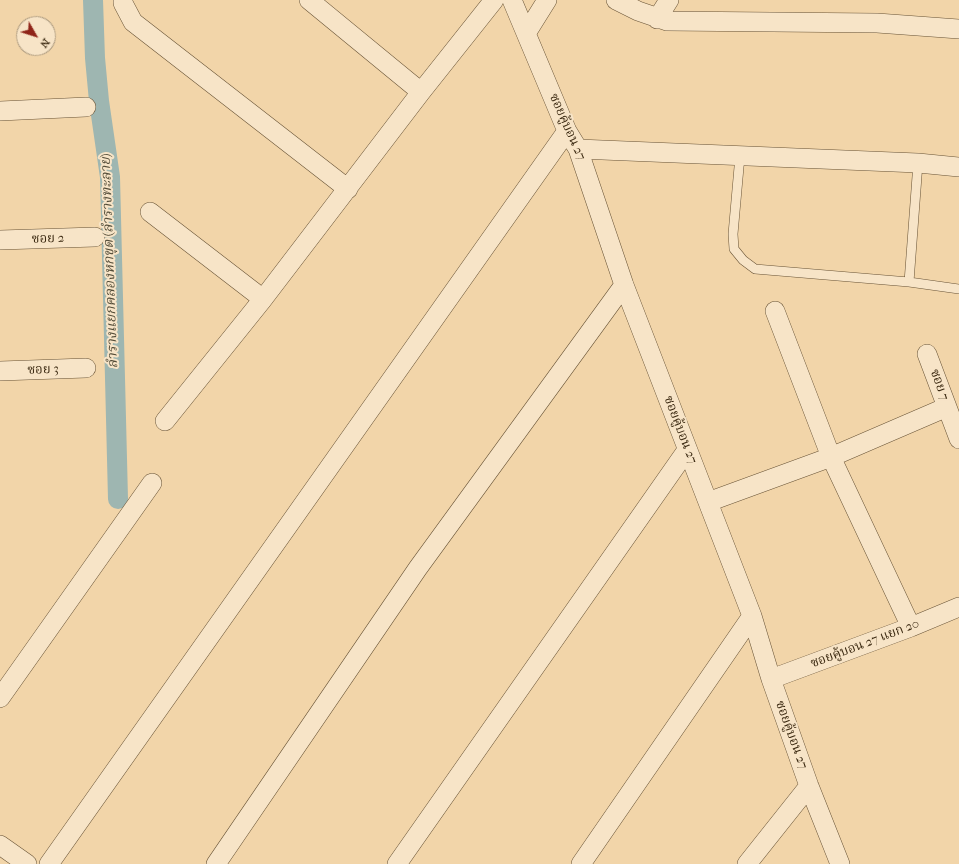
<!DOCTYPE html>
<meta charset="utf-8">
<style>
body{margin:0}
#map{position:relative;width:959px;height:864px;overflow:hidden;background:#f2d5a9;font-family:"IM FELL French Canon",serif}
canvas{display:block}
.north{position:absolute;left:16px;top:16px;width:40px;height:40px;box-sizing:border-box;background:#f7e4c7;border:1px solid #ab997e;border-radius:50%;rotate:129deg;font-size:11px;font-weight:700;line-height:16px;text-align:center;color:#3a2810}
.north::after{content:'';display:block;margin:auto;width:14px;height:18px;background:#8f2418;clip-path:polygon(50% 0,100% 100%,50% 72%,0 100%)}
</style>
<div id="map">
<canvas width="959" height="864"></canvas>
<div class="north">N</div>
</div>
<script>
const ctx = document.querySelector('canvas').getContext('2d');
ctx.lineJoin = 'round';
function toPath(rows) {
  const path = new Path2D();
  for (const r of rows) {
    path.moveTo(r[0], r[1]);
    for (let i = 2; i < r.length; i += 2) path.lineTo(r[i], r[i + 1]);
  }
  return path;
}
function stroke(path, color, width, dash) {
  ctx.strokeStyle = color;
  ctx.lineWidth = width;
  ctx.lineCap = dash ? 'butt' : 'round';
  ctx.setLineDash(dash || []);
  ctx.stroke(path);
}
function drawText(font, color, halo, rows, align = 'center') {
  ctx.font = font + ' "IM FELL French Canon","Noto Serif Thai",serif';
  ctx.lineWidth = 4;
  ctx.setLineDash([]);
  ctx.textBaseline = 'middle';
  ctx.strokeStyle = halo;
  ctx.fillStyle = color;
  for (const [text, x, y, turn = 0] of rows) {
    ctx.save();
    ctx.translate(x, y);
    ctx.rotate((+turn || 0) * Math.PI / 180);
    ctx.textAlign = isNaN(turn) ? turn : align;
    if (halo) ctx.strokeText(text, 0, 0);
    ctx.fillText(text, 0, 0);
    ctx.restore();
  }
}
stroke(toPath([
 [93,0,95,58,99,101,110,177,118,499]
]), '#9eb6b1', 20);
const service = toPath([
 [740,156,733,234,734,249,743,260,755,269,909,282,959,289],
 [909,282,918,163]
]);
const minor = toPath([
 [123,0,123,3,133,22,348,189],
 [309,0,421,92],
 [512,0,567,131,578,149,624,285,752,616,771,679,809,786,840,864],
 [616,0,638,11,667,21,877,23,959,29],
 [657,19,669,0],
 [527,32,547,0],
 [0,111,86,107],
 [578,149,918,163,959,167],
 [150,212,263,299],
 [0,240,95,237],
 [775,311,831,457,911,627],
 [927,354,959,439],
 [0,371,86,368],
 [165,421,263,299,421,92,494,0],
 [708,502,831,457,947,407],
 [771,679,911,627,959,607],
 [0,698,152,483],
 [0,845,27,864],
 [49,864,567,131],
 [216,864,418,568,624,285],
 [397,864,687,450],
 [581,864,752,616],
 [747,864,809,786]
]);
stroke(service, '#685336', 10);
stroke(minor, '#685336', 20);
stroke(service, '#f7e4c7', 9);
stroke(minor, '#f7e4c7', 19);
drawText('13px', '#3a2810', '#f7e4c7', [
 ["ซอยคู้บอน 27",567,127,66],
 ["ซอย 2",48,239,-2],
 ["ซอย 3",43,370,-2],
 ["ซอย 7",939,385,70],
 ["ซอยคู้บอน 27",680,430,69],
 ["ซอยคู้บอน 27 แยก 20",865,644,-21],
 ["ซอยคู้บอน 27",791,735,70]
]);
drawText('italic 14px', '#534c38', '#f7e4c7', [
 ["ลำรางแยกคลองหกขุด (ลำรางทะลาย)",110,261,-92]
]);
</script>
